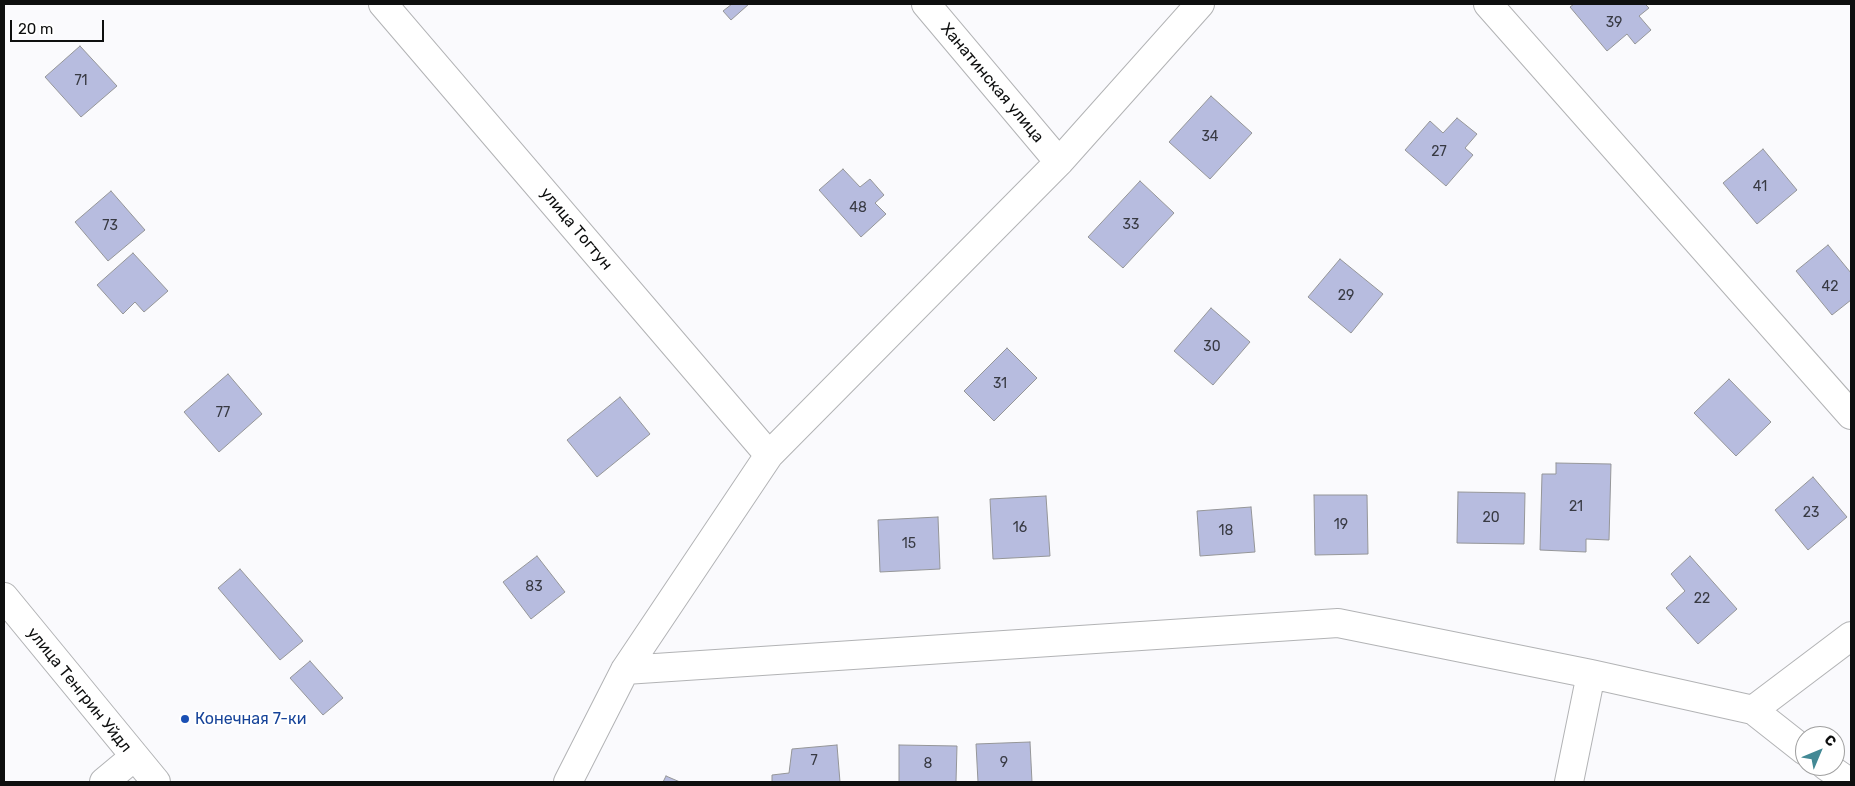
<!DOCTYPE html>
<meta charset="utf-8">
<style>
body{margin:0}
#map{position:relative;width:1855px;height:786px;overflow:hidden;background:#fafafd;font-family:Rubik,sans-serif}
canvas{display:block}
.frame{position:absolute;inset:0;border:5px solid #0e0f0f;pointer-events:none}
.north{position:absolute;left:1795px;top:726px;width:50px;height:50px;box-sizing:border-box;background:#fff;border:1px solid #9f9f9f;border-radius:50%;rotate:45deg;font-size:14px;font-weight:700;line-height:20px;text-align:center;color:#0e0f0f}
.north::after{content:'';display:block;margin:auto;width:18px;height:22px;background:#438995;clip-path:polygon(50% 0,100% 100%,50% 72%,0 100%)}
.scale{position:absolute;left:10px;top:20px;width:94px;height:22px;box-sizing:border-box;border:2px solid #0e0f0f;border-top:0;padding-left:6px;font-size:15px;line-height:18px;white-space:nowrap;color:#0e0f0f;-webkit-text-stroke:4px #fff;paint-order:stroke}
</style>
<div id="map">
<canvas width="1855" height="786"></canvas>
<div class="frame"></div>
<div class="north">С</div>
<div class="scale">20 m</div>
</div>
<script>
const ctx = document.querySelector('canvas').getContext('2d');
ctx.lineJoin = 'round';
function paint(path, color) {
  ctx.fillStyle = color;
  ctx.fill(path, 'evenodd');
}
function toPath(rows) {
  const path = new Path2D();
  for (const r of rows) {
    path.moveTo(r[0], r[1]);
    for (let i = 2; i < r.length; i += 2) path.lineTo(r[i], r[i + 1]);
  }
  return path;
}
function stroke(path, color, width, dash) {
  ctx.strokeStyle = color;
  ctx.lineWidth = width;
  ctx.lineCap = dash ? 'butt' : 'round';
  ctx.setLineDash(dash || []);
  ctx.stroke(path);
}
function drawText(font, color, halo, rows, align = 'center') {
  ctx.font = font + ' Rubik,sans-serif';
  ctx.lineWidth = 4;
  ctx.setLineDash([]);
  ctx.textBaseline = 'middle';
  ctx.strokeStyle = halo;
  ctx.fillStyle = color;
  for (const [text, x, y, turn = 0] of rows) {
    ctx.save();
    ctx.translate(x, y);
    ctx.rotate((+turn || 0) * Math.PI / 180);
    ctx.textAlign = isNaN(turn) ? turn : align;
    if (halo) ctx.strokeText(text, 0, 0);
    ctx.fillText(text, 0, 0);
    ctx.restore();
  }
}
const building = toPath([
 [732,4,749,4,731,20,723,11,732,4],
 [1574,4,1645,4,1649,8,1639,16,1651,30,1635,44,1627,34,1607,51,1570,7,1574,4],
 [80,46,117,86,81,117,45,77,80,46],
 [1211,96,1252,133,1210,179,1169,142,1211,96],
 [1457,118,1477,134,1465,148,1473,155,1446,186,1405,150,1430,121,1443,133,1457,118],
 [1763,149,1797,190,1757,224,1723,183,1763,149],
 [843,169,860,187,870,179,884,195,875,203,886,214,861,237,819,190,843,169],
 [1140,181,1174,213,1123,268,1088,237,1140,181],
 [111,191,145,230,108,261,75,222,111,191],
 [1828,245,1851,273,1851,300,1832,315,1796,271,1828,245],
 [133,253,168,291,144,312,135,302,123,314,97,285,133,253],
 [1340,259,1383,294,1351,333,1308,297,1340,259],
 [1211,308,1250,342,1213,385,1174,351,1211,308],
 [1007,348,1037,378,994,421,964,391,1007,348],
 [228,374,262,414,219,452,184,412,228,374],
 [1729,379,1771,422,1736,456,1694,413,1729,379],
 [620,397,650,434,597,477,567,440,620,397],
 [1556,463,1611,464,1609,540,1586,539,1586,552,1540,550,1542,474,1556,474,1556,463],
 [1813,477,1847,517,1808,550,1775,510,1813,477],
 [1458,492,1525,493,1524,544,1457,543,1458,492],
 [1314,495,1367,495,1368,554,1315,555,1314,495],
 [1046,496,1050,556,993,559,990,499,1046,496],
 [1251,507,1255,552,1200,556,1197,511,1251,507],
 [938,517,940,569,880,572,878,520,938,517],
 [537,556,565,592,531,619,503,582,537,556],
 [1690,556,1737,609,1698,644,1666,608,1685,591,1671,574,1690,556],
 [240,569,303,641,280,660,218,588,240,569],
 [310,661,343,698,323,715,290,678,310,661],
 [1030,742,1032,782,978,782,976,744,1030,742],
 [837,745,840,782,772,782,772,775,789,773,792,749,837,745],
 [899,745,957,746,956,782,899,782,899,745],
 [666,776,680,782,663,782,666,776]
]);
paint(building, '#b7bcdf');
stroke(building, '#959698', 1);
const minor = toPath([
 [383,4,769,455],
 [926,4,1059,162],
 [1488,4,1851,415],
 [625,670,1338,623,1591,674,1753,710,1805,751],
 [1753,710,1851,636],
 [1826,766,1849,782],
 [104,782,134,757],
 [568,782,625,670,769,455,1059,162,1200,4],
 [1569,782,1591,674]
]);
const tertiary = toPath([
 [4,597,156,782]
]);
stroke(minor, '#b2b3b5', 30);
stroke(tertiary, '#b2b3b5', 30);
stroke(minor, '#fff', 28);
stroke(tertiary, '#fff', 28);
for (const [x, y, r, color] of [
 [185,719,5,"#1a4fb4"]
]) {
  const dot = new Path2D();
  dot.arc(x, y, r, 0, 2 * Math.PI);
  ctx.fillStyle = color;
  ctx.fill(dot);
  stroke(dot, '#fff', 2);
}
drawText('14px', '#383a43', null, [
 ["39",1614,23],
 ["71",81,81],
 ["34",1210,137],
 ["27",1439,152],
 ["41",1760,187],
 ["48",858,208],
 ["33",1131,225],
 ["73",110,226],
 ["42",1830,287],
 ["29",1346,296],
 ["30",1212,347],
 ["31",1000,384],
 ["77",223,413],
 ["21",1576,507],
 ["23",1811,513],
 ["20",1491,518],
 ["19",1341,525],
 ["16",1020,528],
 ["18",1226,531],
 ["15",909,544],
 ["83",534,587],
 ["22",1702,599],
 ["7",814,761],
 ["9",1004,763],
 ["8",928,764]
]);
drawText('16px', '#0e0f0f', '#fff', [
 ["Ханатинская улица",992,83,50],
 ["улица Тогтун",576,229,50],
 ["улица Тенгрин Уйдл",79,690,51]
]);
drawText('16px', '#164399', '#fff', [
 ["Конечная 7-ки",195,719]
], 'left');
</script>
